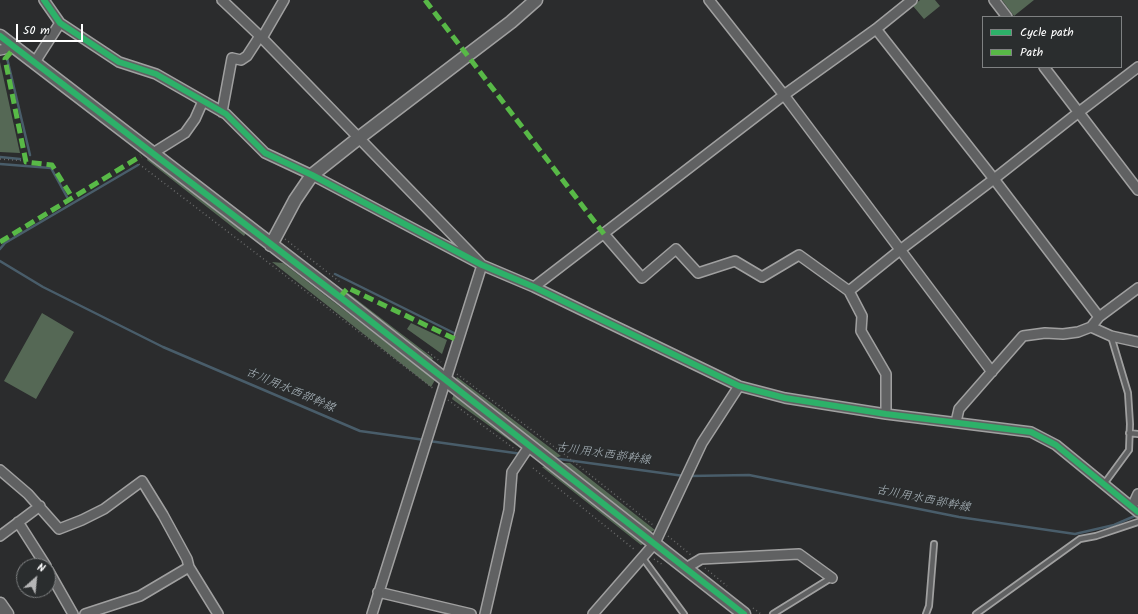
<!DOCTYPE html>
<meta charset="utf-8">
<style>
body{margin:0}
#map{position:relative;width:1138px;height:614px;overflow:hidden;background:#2b2c2d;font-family:Kalam,sans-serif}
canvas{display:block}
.legend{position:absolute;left:982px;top:16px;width:140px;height:52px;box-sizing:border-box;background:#2a2d2e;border:1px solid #7f8182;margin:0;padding:5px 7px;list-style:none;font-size:12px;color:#fff}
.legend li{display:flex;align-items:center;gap:8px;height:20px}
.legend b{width:20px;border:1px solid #7f8182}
.north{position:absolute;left:16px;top:558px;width:40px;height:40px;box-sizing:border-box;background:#2a2d2e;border:1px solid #7f8182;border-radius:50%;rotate:27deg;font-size:11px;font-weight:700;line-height:16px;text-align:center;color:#fff}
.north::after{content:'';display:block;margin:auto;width:14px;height:18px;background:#b5b5b6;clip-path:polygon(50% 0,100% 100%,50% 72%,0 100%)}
.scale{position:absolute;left:16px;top:24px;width:67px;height:18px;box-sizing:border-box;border:2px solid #fff;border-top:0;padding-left:5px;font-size:12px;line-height:14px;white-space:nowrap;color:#fff;-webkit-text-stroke:3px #2a2d2e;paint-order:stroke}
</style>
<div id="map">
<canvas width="1138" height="614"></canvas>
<ul class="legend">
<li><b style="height:5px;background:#2db169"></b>Cycle path</li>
<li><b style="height:5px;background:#58b947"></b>Path</li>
</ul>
<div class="north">N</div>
<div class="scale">50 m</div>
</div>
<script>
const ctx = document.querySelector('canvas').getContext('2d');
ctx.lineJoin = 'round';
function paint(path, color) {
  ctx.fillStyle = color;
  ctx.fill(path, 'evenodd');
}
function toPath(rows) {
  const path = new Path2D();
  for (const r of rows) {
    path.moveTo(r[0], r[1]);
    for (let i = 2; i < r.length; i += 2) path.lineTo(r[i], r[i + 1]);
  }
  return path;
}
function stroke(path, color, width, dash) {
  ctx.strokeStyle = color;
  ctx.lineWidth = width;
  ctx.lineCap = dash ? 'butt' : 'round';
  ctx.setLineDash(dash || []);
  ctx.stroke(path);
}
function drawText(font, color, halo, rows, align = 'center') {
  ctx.font = font + ' Kalam,"Klee One",sans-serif';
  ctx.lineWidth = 3;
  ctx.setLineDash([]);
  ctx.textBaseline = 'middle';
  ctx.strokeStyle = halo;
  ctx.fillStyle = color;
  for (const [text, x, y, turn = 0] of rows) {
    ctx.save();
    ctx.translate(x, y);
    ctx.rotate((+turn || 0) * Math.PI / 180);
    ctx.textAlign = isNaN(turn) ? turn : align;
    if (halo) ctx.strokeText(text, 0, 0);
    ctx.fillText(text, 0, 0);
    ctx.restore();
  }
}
paint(toPath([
 [920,0,935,0,940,6,924,19,913,6],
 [1002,0,1034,0,1014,16],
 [0,62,20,153,0,152],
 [148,158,247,232,244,236,147,160],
 [272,262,283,263,435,380,431,387],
 [348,293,433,358,430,364,347,297],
 [42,313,74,332,36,399,4,381],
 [411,323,447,340,442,354,407,329],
 [457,377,561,456,556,458,455,381],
 [454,394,522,444,520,448,452,399],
 [560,463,570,463,655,530,651,532],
 [548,465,646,543,641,545,542,467]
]), '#556855');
stroke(toPath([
 [7,58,30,155],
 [0,157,20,159],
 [0,164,51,168,67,197],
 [0,249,5,243,138,165],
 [0,261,43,287,163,347,360,431,425,440],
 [335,274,454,333],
 [429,441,522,454],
 [552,458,684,476],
 [689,476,749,475,959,517,1075,534,1114,525,1137,515]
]), '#495d6a', 2.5);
const lane = toPath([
 [1129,433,1138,434],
 [1104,484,1129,450,1130,424,1128,393,1111,336],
 [642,557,684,614],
 [773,614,831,578],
 [926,614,929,606,934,544],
 [976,614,1080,539,1096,536,1138,522]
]);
const street = toPath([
 [44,0,60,23,119,62,156,74,226,114,265,153,312,175,482,265,534,287,739,386,785,398,886,414,1031,432,1056,445,1138,512],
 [222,0,262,38,482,265,372,614],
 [709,0,784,95,992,372],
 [994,0,1007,17],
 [876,29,994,179,1099,317],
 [262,38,284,0],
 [0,50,14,47],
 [35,62,60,23],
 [1044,67,1138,190],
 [222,112,232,58,241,60,247,56,260,36],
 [153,153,185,133,195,119,203,101],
 [604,234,642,278,676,249,698,273,735,261,762,277,799,255,849,291,862,316,861,331,886,374,886,414],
 [534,287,784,95,876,29,912,0],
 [849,291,900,250,994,179,1079,112,1138,67],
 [1091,327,1111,336,1138,342],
 [956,422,959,409,1023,336,1045,333,1063,334,1078,332,1091,327,1099,317,1138,288],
 [0,470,28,494,59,529,82,520,104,509,142,481,163,515,187,559,189,567,218,614],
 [1132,507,1138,494],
 [18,522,46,566],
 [0,536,40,506],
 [686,568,701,559,799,554,832,578],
 [48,570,73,614],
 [378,592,471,614],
 [85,614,140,596,189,567],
 [485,614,509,510,512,472,530,445],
 [593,614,655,543,702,443,739,386]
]);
const secondary = toPath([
 [0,36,340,297,744,614],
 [271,245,295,200,312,175,360,137,511,22,536,0],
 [0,604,7,614]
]);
stroke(lane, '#a0a0a0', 8);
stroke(street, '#a0a0a0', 12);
stroke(secondary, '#a0a0a0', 15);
stroke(toPath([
 [0,159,26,161],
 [139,164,434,389],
 [285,239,340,282],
 [428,352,441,362],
 [457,374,561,452],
 [448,400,516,450],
 [564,454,653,525],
 [533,468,635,550],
 [668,536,691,555],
 [654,559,663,565],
 [705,568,727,586],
 [753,608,761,614]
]), '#686969', 1.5, [1, 3]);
stroke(lane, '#606162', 4.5);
stroke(street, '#606162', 9);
stroke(secondary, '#606162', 12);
stroke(toPath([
 [425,0,604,234],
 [11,52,5,59,26,162,52,165,70,194],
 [0,242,141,156],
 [340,297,348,288,459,341]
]), '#58b947', 5, [10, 5]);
stroke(toPath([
 [44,0,60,23,119,62,156,74,226,114,265,153,312,175,482,265,534,287,739,386,785,398,886,414,1031,432,1056,445,1138,512],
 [0,36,340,297,744,614]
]), '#2db169', 6);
drawText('italic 12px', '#aeb8bf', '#2a2d2e', [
 ["古川用水西部幹線",290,391,23],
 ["古川用水西部幹線",603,455,8],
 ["古川用水西部幹線",923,500,11]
]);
</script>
